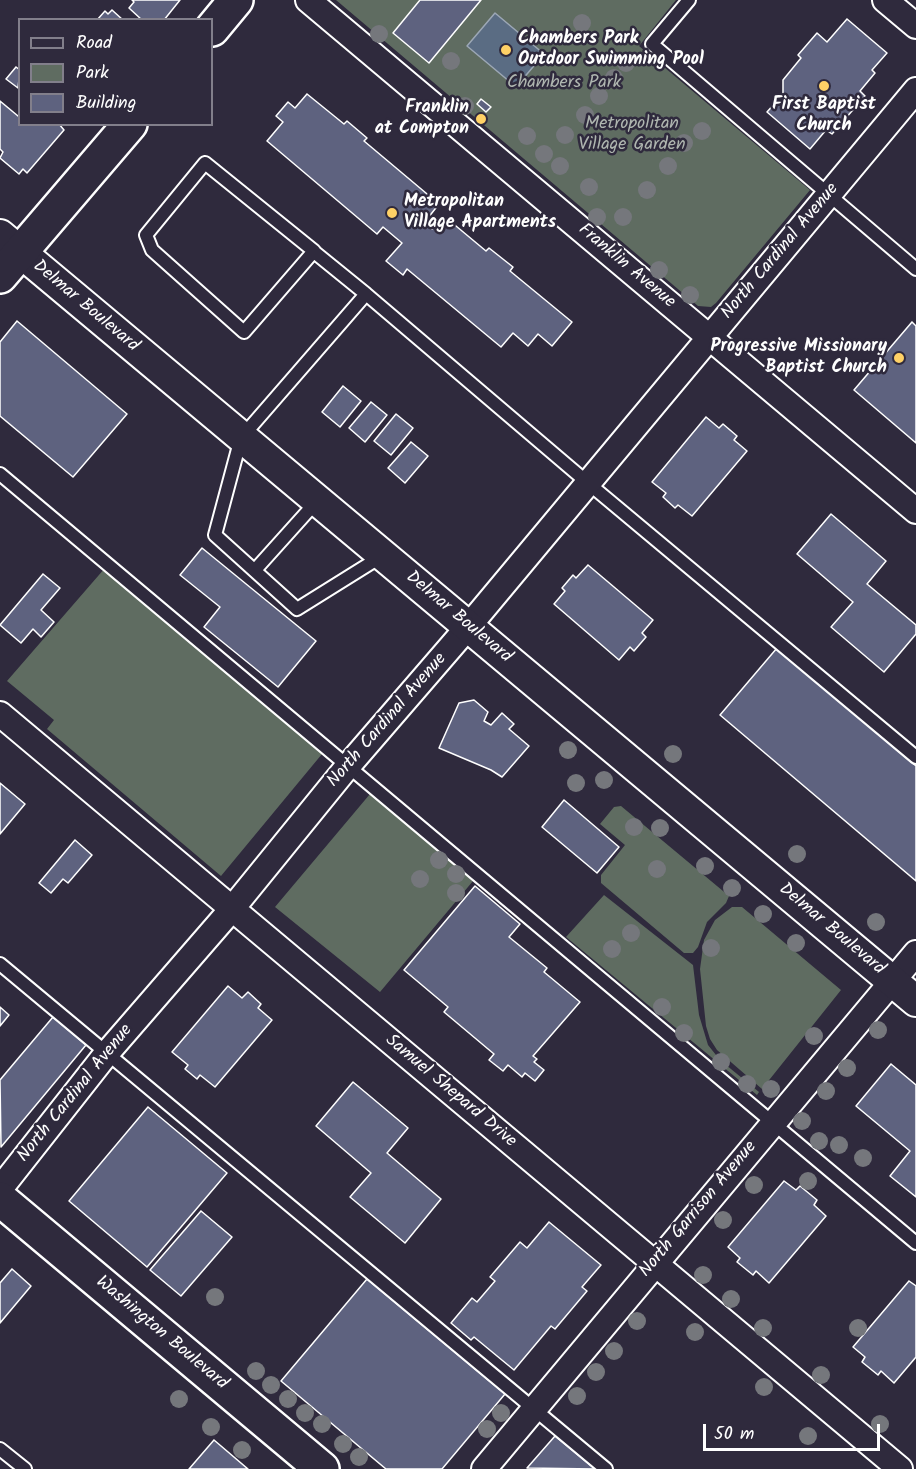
<!DOCTYPE html>
<style>
body{margin:0}
#map{position:relative;width:916px;height:1469px;overflow:hidden;background:#2f2a3d;font-family:Kalam,sans-serif}
canvas{display:block}
.legend{position:absolute;left:18px;top:18px;width:195px;height:108px;box-sizing:border-box;background:#2f2a3d;border:2px solid #827f8b;margin:0;padding:8px 10px;list-style:none;font-size:18px;color:#fff}
.legend li{display:flex;align-items:center;gap:12px;height:30px}
.legend b{width:30px;border:2px solid #827f8b}
.scale{position:absolute;left:703px;top:1424px;width:177px;height:27px;box-sizing:border-box;border:3px solid #fff;border-top:0;padding-left:8px;font-size:18px;line-height:21px;white-space:nowrap;color:#fff;-webkit-text-stroke:4px #2f2a3d;paint-order:stroke}
</style>
<div id="map">
<canvas width="916" height="1469"></canvas>
<ul class="legend">
<li><b style="height:8px;background:#2f2a3d"></b>Road</li>
<li><b style="height:16px;background:#5f6c61"></b>Park</li>
<li><b style="height:16px;background:#5e627f"></b>Building</li>
</ul>
<div class="scale">50 m</div>
</div>
<script>
const ctx = document.querySelector('canvas').getContext('2d');
ctx.lineJoin = 'round';
function paint(path, color) {
  ctx.fillStyle = color;
  ctx.fill(path, 'evenodd');
}
function toPath(rows) {
  const path = new Path2D();
  for (const r of rows) {
    path.moveTo(r[0], r[1]);
    for (let i = 2; i < r.length; i += 2) path.lineTo(r[i], r[i + 1]);
  }
  return path;
}
function stroke(path, color, width, dash) {
  ctx.strokeStyle = color;
  ctx.lineWidth = width;
  ctx.lineCap = dash ? 'butt' : 'round';
  ctx.setLineDash(dash || []);
  ctx.stroke(path);
}
function drawText(font, color, halo, rows, align = 'center') {
  ctx.font = font + ' Kalam,sans-serif';
  ctx.lineWidth = 5;
  ctx.setLineDash([]);
  ctx.textBaseline = 'middle';
  ctx.strokeStyle = halo;
  ctx.fillStyle = color;
  for (const [text, x, y, turn = 0] of rows) {
    ctx.save();
    ctx.translate(x, y);
    ctx.rotate((+turn || 0) * Math.PI / 180);
    ctx.textAlign = isNaN(turn) ? turn : align;
    if (halo) ctx.strokeText(text, 0, 0);
    ctx.fillText(text, 0, 0);
    ctx.restore();
  }
}
paint(toPath([
 [336,0,676,0,639,46,810,190,716,303,711,307,698,306],
 [105,568,322,754,221,876,47,729,54,720,7,681],
 [370,794,473,881,380,992,275,907],
 [621,806,729,896,726,903,707,922,698,947,693,953,684,953,601,883,601,875,625,845,600,824,614,807],
 [604,895,693,965,699,1015,708,1045,720,1060,759,1092,757,1095,566,937],
 [732,907,742,907,841,990,762,1089,717,1050,710,1039,706,1026,700,969,704,940,715,920]
]), '#5f6c61');
const water = toPath([
 [495,13,544,54,516,87,467,46,495,13]
]);
paint(water, '#5a6c83');
stroke(water, '#9ca7b5', 1.5);
const building = toPath([
 [132,0,180,0,164,20,142,20,129,8,134,2,132,0],
 [420,0,481,0,429,63,393,33,420,0],
 [112,10,123,20,97,20,105,11,108,14,112,10],
 [847,19,887,53,872,70,875,73,860,91,865,96,832,134,826,130,810,149,767,112,783,94,783,80,801,58,798,55,817,33,827,42,847,19],
 [16,67,20,70,18,88,6,79,16,67],
 [307,94,344,124,347,121,367,138,364,141,439,204,424,223,432,229,435,225,442,230,450,221,486,251,489,248,513,267,510,271,572,322,552,346,538,334,528,346,513,333,501,347,407,269,403,275,386,261,402,243,383,227,377,234,267,141,283,122,276,116,288,102,295,108,307,94],
 [481,99,491,107,486,112,477,104,481,99],
 [0,101,18,116,20,114,20,124,59,124,64,130,27,173,23,169,19,174,0,158,3,152,0,149,0,101],
 [17,321,127,414,73,477,0,416,0,342,17,321],
 [912,322,916,326,916,443,854,390,912,322],
 [343,386,361,401,340,427,322,412,343,386],
 [371,402,387,415,365,442,349,428,371,402],
 [396,414,413,428,391,455,374,441,396,414],
 [706,417,719,428,723,424,737,436,734,440,747,451,692,516,678,505,675,508,663,497,666,493,652,482,706,417],
 [411,442,428,456,405,483,388,468,411,442],
 [831,514,886,561,867,584,916,625,916,634,884,672,831,627,853,602,797,554,831,514],
 [202,548,316,641,278,687,204,627,220,607,180,575,202,548],
 [588,565,653,620,642,633,646,637,634,651,630,647,619,660,554,604,565,591,562,588,573,575,576,578,588,565],
 [43,574,60,588,41,610,54,622,41,637,33,629,21,643,0,625,43,574],
 [777,648,916,766,916,881,720,715,777,648],
 [474,700,488,712,484,721,491,725,502,713,514,724,509,729,529,746,502,777,491,770,439,748,459,703,474,700],
 [0,783,25,804,0,834,0,783],
 [564,800,619,847,597,873,542,827,564,800],
 [75,840,92,855,68,883,63,879,51,893,39,883,75,840],
 [475,886,520,924,509,937,547,968,544,972,580,1002,533,1056,537,1059,534,1062,544,1070,535,1081,525,1073,522,1077,508,1065,503,1071,489,1060,494,1054,444,1012,448,1007,404,970,475,886],
 [228,986,242,998,248,992,261,1004,258,1008,272,1020,215,1087,200,1075,197,1079,185,1069,188,1065,172,1052,228,986],
 [0,1007,9,1015,0,1026,0,1007],
 [53,1017,86,1045,1,1147,0,1080,53,1017],
 [891,1064,916,1085,916,1197,890,1176,910,1151,856,1106,891,1064],
 [353,1082,408,1128,387,1153,441,1199,405,1243,350,1197,371,1173,316,1126,353,1082],
 [148,1107,227,1173,147,1267,69,1201,148,1107],
 [784,1181,796,1190,800,1186,817,1200,814,1205,826,1216,769,1283,756,1271,753,1275,737,1262,740,1258,728,1247,784,1181],
 [201,1211,232,1237,181,1296,150,1270,201,1211],
 [549,1222,601,1265,582,1287,587,1291,555,1329,551,1326,514,1370,474,1337,471,1340,451,1323,472,1298,477,1302,495,1281,490,1277,520,1242,527,1248,549,1222],
 [12,1269,31,1286,0,1323,0,1283,12,1269],
 [367,1279,505,1394,442,1469,386,1469,281,1381,367,1279],
 [909,1281,916,1286,916,1357,894,1383,881,1371,878,1375,862,1362,865,1357,853,1347,909,1281],
 [555,1436,595,1469,527,1468,555,1436],
 [214,1440,248,1469,189,1469,214,1440]
]);
paint(building, '#5e627f');
stroke(building, '#fff', 1.5);
const service = toPath([
 [689,0,652,44,916,269],
 [205,163,314,251,244,332,152,250,146,235,205,163],
 [313,251,366,294],
 [0,474,916,1243],
 [382,556,297,609,215,535,241,438,366,294,588,483,916,757],
 [255,570,317,501],
 [0,964,606,1469],
 [0,1449,25,1469]
]);
const minor = toPath([
 [308,0,916,511],
 [885,0,916,26],
 [0,714,900,1469],
 [0,1189,107,1053,231,910,348,766,468,627,916,90],
 [484,1469,916,953]
]);
const tertiary = toPath([
 [0,235,916,1001]
]);
const secondary = toPath([
 [212,29,236,0],
 [0,276,130,124],
 [0,1199,322,1469]
]);
stroke(service, '#fff', 16);
stroke(minor, '#fff', 28);
stroke(tertiary, '#fff', 34);
stroke(secondary, '#fff', 38);
stroke(service, '#2f2a3d', 12);
stroke(minor, '#2f2a3d', 24);
stroke(tertiary, '#2f2a3d', 30);
stroke(secondary, '#2f2a3d', 33);
ctx.fillStyle = '#75777c';
for (const [x, y] of [
 [582,23],
 [379,34],
 [451,61],
 [626,63],
 [614,78],
 [599,96],
 [465,106],
 [585,115],
 [702,131],
 [565,135],
 [527,136],
 [684,143],
 [544,154],
 [560,166],
 [668,166],
 [589,187],
 [647,190],
 [597,217],
 [623,217],
 [659,270],
 [690,295],
 [568,750],
 [673,754],
 [604,780],
 [576,783],
 [634,827],
 [660,828],
 [797,854],
 [439,860],
 [705,866],
 [657,869],
 [456,874],
 [420,879],
 [732,888],
 [456,893],
 [763,914],
 [876,922],
 [631,933],
 [796,943],
 [711,948],
 [612,949],
 [662,1007],
 [878,1030],
 [684,1033],
 [814,1036],
 [721,1062],
 [847,1068],
 [747,1084],
 [771,1089],
 [826,1091],
 [802,1121],
 [819,1141],
 [839,1145],
 [863,1158],
 [808,1181],
 [754,1185],
 [723,1220],
 [703,1275],
 [215,1297],
 [731,1299],
 [637,1321],
 [763,1328],
 [858,1328],
 [695,1332],
 [614,1351],
 [256,1371],
 [596,1372],
 [821,1375],
 [271,1385],
 [764,1387],
 [577,1396],
 [179,1399],
 [288,1399],
 [305,1413],
 [501,1413],
 [322,1424],
 [880,1424],
 [211,1427],
 [487,1429],
 [808,1436],
 [343,1444],
 [242,1450],
 [359,1457]
]) {
  ctx.beginPath();
  ctx.arc(x, y, 9, 0, 2 * Math.PI);
  ctx.fill();
}
for (const [x, y, r, color] of [
 [506,50,6,"#ffd166"],
 [824,86,6,"#ffd166"],
 [481,119,6,"#ffd166"],
 [392,213,6,"#ffd166"],
 [899,358,6,"#ffd166"]
]) {
  const dot = new Path2D();
  dot.arc(x, y, r, 0, 2 * Math.PI);
  ctx.fillStyle = color;
  ctx.fill(dot);
  stroke(dot, '#2f2a3d', 2);
}
drawText('bold 18px', '#fff', '#2f2a3d', [
 ["Chambers Park",518,40],
 ["Outdoor Swimming Pool",518,61],
 ["First Baptist",824,106,"center"],
 ["Church",824,127,"center"],
 ["Franklin",469,109,"right"],
 ["at Compton",469,130,"right"],
 ["Metropolitan",404,203],
 ["Village Apartments",404,224],
 ["Progressive Missionary",887,348,"right"],
 ["Baptist Church",887,369,"right"]
], 'left');
drawText('18px', '#afb6b0', '#2f2a3d', [
 ["Chambers Park",564,84],
 ["Metropolitan",632,125],
 ["Village Garden",632,146]
]);
drawText('18px', '#fff', '#2f2a3d', [
 ["North Cardinal Avenue",781,252,-50],
 ["Franklin Avenue",626,267,40],
 ["Delmar Boulevard",85,307,40],
 ["Delmar Boulevard",458,618,40],
 ["North Cardinal Avenue",388,721,-49],
 ["Delmar Boulevard",831,930,40],
 ["Samuel Shepard Drive",450,1092,40],
 ["North Cardinal Avenue",76,1094,-51],
 ["North Garrison Avenue",699,1210,-50],
 ["Washington Boulevard",161,1334,40]
]);
</script>
